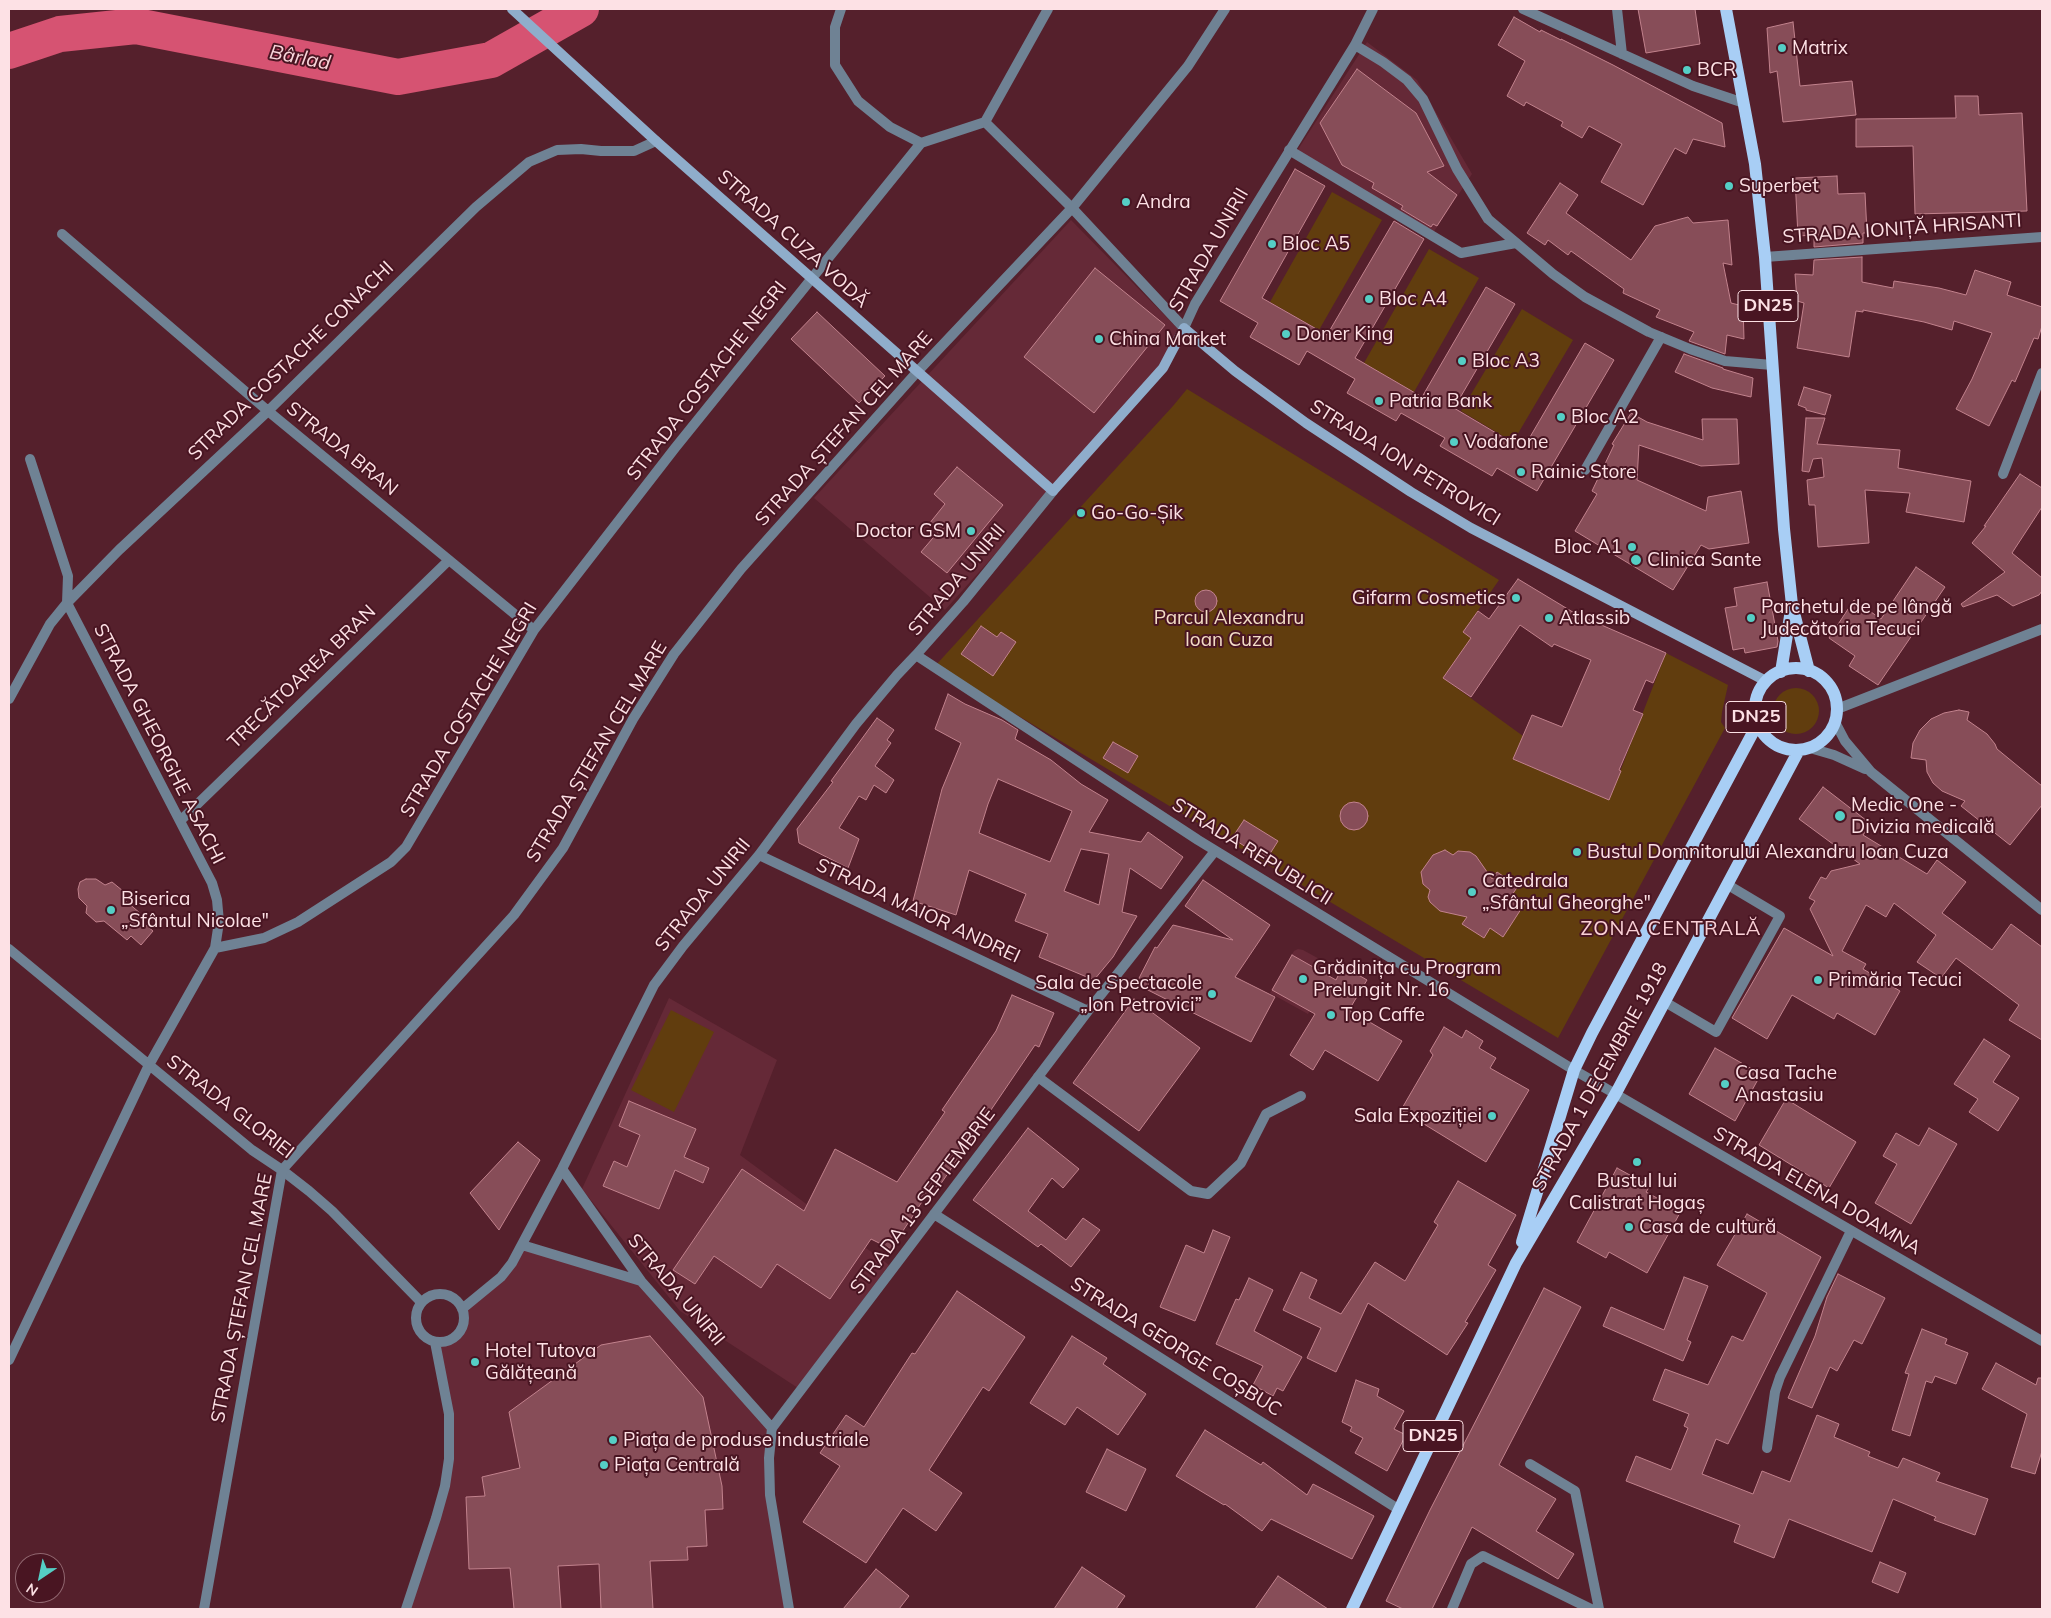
<!DOCTYPE html>
<meta charset="utf-8">
<style>
body{margin:0}
#map{position:relative;width:2051px;height:1618px;overflow:hidden;background:#55202c;font-family:Mulish,sans-serif}
canvas{display:block}
.frame{position:absolute;inset:0;border:10px solid #fde1e5;pointer-events:none}
.north{position:absolute;left:15px;top:1553px;width:50px;height:50px;box-sizing:border-box;background:#491522;border:1px solid #916770;border-radius:50%;rotate:214deg;font-size:14px;font-weight:700;line-height:20px;text-align:center;color:#fde1e5}
.north::after{content:'';display:block;margin:auto;width:18px;height:22px;background:#55cec5;clip-path:polygon(50% 0,100% 100%,50% 72%,0 100%)}
</style>
<div id="map">
<canvas width="2051" height="1618"></canvas>
<div class="frame"></div>
<div class="north">N</div>
</div>
<script>
const ctx = document.querySelector('canvas').getContext('2d');
ctx.lineJoin = 'round';
function paint(path, color) {
  ctx.fillStyle = color;
  ctx.fill(path, 'evenodd');
}
function toPath(rows) {
  const path = new Path2D();
  for (const r of rows) {
    if (r.length === 3) {
      path.moveTo(r[0] + r[2], r[1]);
      path.arc(r[0], r[1], r[2], 0, 2 * Math.PI);
      continue;
    }
    path.moveTo(r[0], r[1]);
    for (let i = 2; i < r.length; i += 2) path.lineTo(r[i], r[i + 1]);
  }
  return path;
}
function stroke(path, color, width, dash) {
  ctx.strokeStyle = color;
  ctx.lineWidth = width;
  ctx.lineCap = dash ? 'butt' : 'round';
  ctx.setLineDash(dash || []);
  ctx.stroke(path);
}
function drawText(font, color, halo, rows, align = 'center') {
  ctx.font = font + ' Mulish,sans-serif';
  ctx.lineWidth = 4;
  ctx.setLineDash([]);
  ctx.textBaseline = 'middle';
  ctx.strokeStyle = halo;
  ctx.fillStyle = color;
  for (const [text, x, y, turn = 0] of rows) {
    ctx.save();
    ctx.translate(x, y);
    ctx.rotate((+turn || 0) * Math.PI / 180);
    ctx.textAlign = isNaN(turn) ? turn : align;
    if (halo) ctx.strokeText(text, 0, 0);
    ctx.fillText(text, 0, 0);
    ctx.restore();
  }
}
paint(toPath([
 [1367,42,1417,80,1472,174,1433,233,1297,151],
 [1071,220,1188,339,945,610,814,498],
 [1298,949,1303,950,1334,967,1308,1014,1270,993,1294,951],
 [669,998,777,1060,740,1155,889,1265,798,1388,680,1311,582,1189],
 [522,1245,641,1281,772,1428,769,1458,789,1609,406,1609,436,1518,450,1436,435,1342,443,1342,456,1336,463,1324,462,1309,481,1294]
]), '#652937');
paint(toPath([
 [1332,192,1382,220,1319,330,1270,302],
 [1429,249,1479,278,1414,392,1364,363],
 [1522,309,1573,340,1513,442,1461,411],
 [1187,389,1499,580,1463,632,1471,638,1443,678,1523,736,1513,759,1609,800,1666,653,1728,685,1722,712,1721,722,1725,728,1558,1038,935,666,1173,406],
 [1796,711,23],
 [671,1010,714,1032,674,1112,631,1090]
]), '#613d0e');
stroke(toPath([
 [9,51,60,34,136,26,398,77,491,60,581,9]
]), '#d65372', 36);
const building = toPath([
 [1638,9,1695,9,1700,44,1646,53,1638,9],
 [1514,17,1540,32,1541,30,1561,40,1561,39,1613,65,1722,123,1725,147,1693,139,1686,154,1675,148,1643,205,1601,182,1622,144,1589,126,1582,138,1561,126,1563,122,1526,102,1524,106,1507,96,1525,61,1498,45,1514,17],
 [1793,22,1800,86,1852,81,1856,115,1783,122,1777,71,1770,73,1767,28,1793,22],
 [1357,69,1416,113,1444,166,1427,172,1457,195,1437,226,1433,224,1431,227,1401,209,1403,206,1372,188,1374,183,1342,165,1320,123,1357,69],
 [1955,96,1978,96,1979,115,2022,113,2027,211,1915,214,1913,146,1856,147,1856,119,1956,118,1955,96],
 [1295,169,1325,186,1262,298,1327,335,1394,221,1424,239,1355,358,1422,397,1486,287,1515,304,1454,408,1523,449,1585,343,1614,360,1537,491,1497,468,1492,476,1440,446,1445,438,1401,413,1396,421,1347,393,1355,379,1307,351,1299,365,1250,337,1258,323,1220,301,1295,169],
 [1837,176,1838,194,1865,193,1867,233,1863,233,1863,243,1814,247,1814,235,1798,236,1795,178,1837,176],
 [1560,183,1578,195,1566,213,1631,260,1655,226,1688,217,1693,223,1728,220,1732,265,1723,263,1731,303,1743,306,1744,339,1727,335,1725,354,1689,341,1694,332,1656,317,1660,310,1623,293,1624,289,1571,251,1568,255,1548,240,1545,245,1527,233,1560,183],
 [1862,257,1862,282,1893,288,1894,281,1939,288,1966,295,1975,270,2011,282,2007,295,2042,307,2042,326,2038,339,2034,338,2015,382,2012,380,1989,426,1956,409,1972,379,1992,333,1954,321,1952,330,1924,322,1863,310,1863,312,1856,311,1849,357,1797,348,1804,303,1797,301,1795,274,1813,275,1814,260,1862,257],
 [1095,268,1165,325,1094,413,1024,357,1095,268],
 [817,312,885,376,859,403,791,339,817,312],
 [1684,354,1723,368,1723,369,1753,378,1751,397,1712,388,1675,372,1684,354],
 [1804,387,1831,395,1825,415,1806,410,1806,408,1798,405,1804,387],
 [1631,413,1647,422,1703,440,1702,419,1737,419,1739,464,1701,466,1639,445,1637,480,1706,511,1708,497,1741,491,1749,543,1709,549,1701,545,1673,590,1575,531,1597,494,1592,491,1614,445,1612,444,1631,413],
 [1806,418,1825,418,1817,444,1900,450,1898,468,1971,481,1964,522,1906,512,1910,493,1865,490,1869,543,1818,547,1815,505,1809,505,1807,480,1824,477,1822,458,1813,459,1809,472,1802,471,1806,418],
 [957,467,1003,505,947,573,921,552,938,532,929,524,945,504,934,494,957,467],
 [2020,474,2042,488,2042,507,2012,553,2042,578,2042,591,2039,595,2013,606,1997,595,1963,607,1961,604,2005,572,1972,543,1986,526,1984,526,2020,474],
 [1916,567,1945,587,1878,685,1849,666,1855,656,1829,638,1854,600,1881,619,1916,567],
 [1518,579,1576,614,1666,653,1653,683,1646,680,1633,710,1643,714,1619,770,1621,771,1609,800,1513,759,1532,715,1562,727,1591,660,1554,644,1552,647,1520,625,1471,697,1443,678,1471,638,1463,632,1478,611,1489,619,1518,579],
 [1767,582,1778,641,1777,647,1745,653,1744,648,1733,650,1725,608,1737,606,1734,588,1767,582],
 [1206,601,11],
 [981,626,997,637,1001,632,1016,642,993,676,961,654,981,626],
 [948,694,965,704,1002,720,1018,730,1015,739,1051,760,1081,784,1108,800,1089,832,1141,842,1148,832,1183,857,1161,889,1130,868,1122,912,1137,916,1113,957,1094,980,1039,957,1048,934,1015,921,1026,894,969,870,956,915,913,901,942,789,961,743,935,729,948,694],
 [998,779,1072,811,1050,862,979,833,988,804,998,779],
 [1081,849,1109,854,1099,905,1064,891,1081,849],
 [1959,710,1969,712,1967,720,1987,734,1995,744,1997,749,2042,786,2042,805,2010,845,1961,806,1965,801,1942,791,1933,783,1927,772,1926,760,1911,758,1913,743,1920,730,1931,719,1944,713,1959,710],
 [877,718,894,730,887,740,891,743,875,766,894,780,886,793,874,785,866,800,859,796,839,828,859,839,848,868,799,843,797,829,833,782,831,781,877,718],
 [1113,742,1138,756,1128,773,1103,758,1113,742],
 [1823,787,1871,824,1863,835,1927,874,1937,860,1966,882,1942,913,1992,950,2011,924,2042,947,2042,1040,2009,1020,2019,1005,1956,958,1941,978,1917,962,1936,935,1894,903,1886,917,1866,905,1842,951,1866,964,1863,969,1900,991,1875,1035,1837,1013,1834,1019,1792,995,1767,1039,1732,1018,1784,928,1833,956,1810,909,1815,901,1809,898,1821,877,1826,879,1831,871,1860,864,1799,819,1823,787],
 [1354,816,14],
 [1244,820,1278,841,1266,860,1232,838,1244,820],
 [1445,850,1453,855,1458,851,1470,852,1476,856,1492,879,1497,872,1518,886,1512,895,1525,903,1503,937,1490,928,1484,938,1462,924,1467,917,1440,911,1430,902,1428,897,1430,890,1423,884,1421,872,1433,855,1445,850],
 [86,879,96,879,105,885,112,882,123,891,122,898,146,918,142,922,153,931,141,945,131,936,127,940,104,921,96,922,86,913,87,906,79,898,78,889,80,882,86,879],
 [1203,880,1270,925,1235,977,1275,997,1251,1042,1136,984,1155,947,1157,948,1173,925,1233,940,1185,906,1203,880],
 [1292,955,1336,980,1342,968,1347,971,1348,969,1367,980,1349,1010,1402,1041,1378,1081,1325,1050,1313,1070,1290,1055,1315,1014,1272,990,1292,955],
 [1012,995,1054,1013,1039,1047,1035,1045,938,1188,933,1185,891,1249,871,1239,830,1299,777,1264,761,1288,714,1256,695,1284,673,1270,742,1169,804,1211,835,1149,897,1182,945,1112,942,1110,996,1031,1012,995],
 [1134,999,1200,1048,1139,1131,1073,1083,1134,999],
 [1444,1027,1462,1038,1466,1030,1483,1041,1479,1048,1496,1058,1490,1068,1529,1090,1486,1162,1401,1110,1433,1055,1430,1051,1444,1027],
 [1984,1039,2010,1056,1993,1082,2019,1098,1998,1131,1969,1112,1978,1099,1954,1084,1984,1039],
 [1715,1048,1761,1074,1735,1121,1689,1094,1715,1048],
 [1786,1099,1856,1142,1829,1188,1759,1145,1786,1099],
 [629,1101,696,1129,684,1157,709,1168,703,1183,675,1170,659,1209,603,1186,614,1161,627,1167,640,1135,619,1126,629,1101],
 [1028,1128,1079,1169,1063,1188,1052,1178,1028,1211,1066,1240,1083,1218,1100,1230,1071,1267,1041,1244,1038,1247,973,1200,1028,1128],
 [1929,1128,1957,1144,1911,1224,1875,1203,1897,1164,1883,1156,1896,1133,1919,1146,1929,1128],
 [518,1142,540,1160,499,1230,470,1193,518,1142],
 [1617,1168,1650,1186,1646,1192,1681,1211,1647,1273,1609,1252,1606,1258,1577,1242,1617,1168],
 [1458,1181,1516,1215,1488,1265,1496,1270,1465,1322,1468,1323,1447,1355,1368,1303,1336,1372,1307,1358,1321,1328,1283,1310,1301,1272,1317,1280,1309,1298,1341,1314,1375,1262,1405,1281,1438,1225,1434,1222,1458,1181],
 [1747,1214,1821,1257,1728,1444,1716,1439,1702,1474,1753,1494,1762,1471,1790,1482,1817,1415,1839,1424,1834,1437,1870,1452,1868,1456,1898,1468,1903,1458,1940,1473,1936,1481,1988,1499,1975,1535,1934,1520,1936,1517,1893,1499,1872,1552,1789,1519,1774,1558,1734,1542,1740,1525,1626,1481,1636,1456,1671,1470,1688,1428,1684,1426,1689,1414,1653,1400,1665,1369,1708,1385,1732,1336,1743,1341,1767,1293,1717,1265,1747,1214],
 [1213,1230,1230,1237,1195,1321,1160,1307,1186,1245,1204,1253,1213,1230],
 [1838,1274,1885,1298,1862,1344,1854,1340,1837,1371,1830,1367,1812,1408,1788,1398,1815,1336,1827,1297,1838,1274],
 [1684,1277,1708,1286,1687,1340,1691,1342,1683,1361,1603,1326,1611,1307,1664,1330,1684,1277],
 [1249,1278,1273,1290,1254,1331,1302,1357,1283,1391,1277,1388,1273,1396,1253,1385,1263,1366,1216,1344,1236,1299,1239,1300,1249,1278],
 [1544,1288,1581,1307,1499,1465,1556,1499,1536,1531,1574,1554,1558,1579,1472,1527,1432,1609,1403,1609,1386,1601,1430,1510,1544,1288],
 [957,1291,1025,1337,989,1391,983,1387,929,1470,962,1493,936,1531,903,1508,866,1563,803,1522,840,1466,820,1453,846,1415,864,1427,912,1353,915,1354,957,1291],
 [1922,1329,1947,1339,1945,1344,1968,1353,1956,1384,1935,1376,1932,1383,1926,1381,1910,1436,1892,1430,1909,1374,1905,1373,1922,1329],
 [650,1336,703,1397,722,1486,723,1509,705,1510,707,1546,687,1547,688,1560,650,1561,653,1609,601,1609,599,1564,558,1566,561,1609,514,1609,510,1568,469,1569,466,1497,485,1496,482,1477,520,1468,509,1412,601,1345,650,1336],
 [1072,1336,1107,1358,1103,1364,1146,1394,1118,1435,1077,1407,1065,1425,1030,1403,1072,1336],
 [1996,1363,2036,1385,2038,1378,2042,1378,2042,1451,2035,1474,2011,1467,2027,1414,1982,1389,1996,1363],
 [1356,1380,1379,1389,1377,1396,1404,1411,1394,1429,1406,1435,1387,1471,1355,1453,1363,1438,1350,1431,1352,1427,1342,1422,1356,1380],
 [1205,1430,1261,1465,1263,1462,1307,1495,1313,1484,1374,1516,1352,1559,1271,1519,1262,1531,1225,1504,1224,1505,1176,1476,1205,1430],
 [1107,1449,1146,1469,1126,1511,1086,1492,1107,1449],
 [1880,1562,1906,1573,1898,1593,1872,1582,1880,1562],
 [1082,1567,1125,1596,1116,1609,1054,1609,1082,1567],
 [876,1569,909,1596,899,1609,843,1609,876,1569],
 [1278,1576,1328,1609,1255,1609,1278,1576]
]);
paint(building, '#874d58');
stroke(building, '#c2828d', 1);
stroke(toPath([
 [1289,150,1461,253,1516,243],
 [1585,470,1661,337],
 [1665,1002,1716,1032,1780,916,1728,885],
 [1038,1077,1191,1191,1208,1194,1241,1163,1266,1114,1301,1096],
 [1530,1464,1575,1491,1599,1609],
 [1452,1609,1471,1564,1483,1556,1591,1609]
]), '#6f8294', 10);
stroke(toPath([
 [841,9,835,27,835,65,858,101,890,127,921,143],
 [1523,9,1693,86,1744,103],
 [1617,9,1622,54],
 [1355,45,1383,62,1407,80,1423,99,1457,169,1488,219,1553,274,1585,297,1649,332,1690,349,1725,361,1772,365],
 [985,122,1048,9],
 [62,234,268,411,534,630],
 [1765,257,2042,237],
 [2003,474,2042,373],
 [916,655,1198,840,1574,1070],
 [9,699,50,624,67,603,119,550,268,411,476,207,529,162,557,150,581,149,601,151,634,151,656,141],
 [180,821,449,560],
 [759,855,1088,1011],
 [215,948,264,938,298,922,391,862,406,847,534,630,675,448,921,143,985,122,1072,208,1184,328,1195,304,1355,45,1373,9],
 [9,949,252,1150,282,1170,309,1191,332,1211,421,1302],
 [562,1169,641,1281,772,1428],
 [934,1214,1398,1509],
 [522,1245,641,1281],
 [440,1318,24],
 [462,1309,501,1277,512,1263,562,1169,654,985,683,946,759,855,856,724,897,675,916,655,963,602,1053,491],
 [9,1360,149,1065,215,948,219,922,217,900,212,883,67,603,68,576,30,459],
 [1767,1448,1775,1392,1780,1377,1851,1231],
 [406,1609,436,1518,445,1486,449,1459,449,1414,435,1342],
 [789,1609,770,1495,769,1458,772,1428,1088,1011,1215,851]
]), '#6f8294', 10);
stroke(toPath([
 [1837,709,2042,629],
 [1835,722,1845,741,1871,772,2042,910],
 [1810,748,1834,755,1865,769],
 [1574,1070,2042,1341],
 [204,1609,282,1170,514,915,563,848,633,719,674,654,741,569,917,372,1072,208,1188,66,1225,9]
]), '#6f8294', 10);
stroke(toPath([
 [512,9,656,141,1053,491,1163,368,1184,328,1235,371,1306,423,1411,492,1471,528,1766,681]
]), '#8fadcb', 10);
stroke(toPath([
 [1726,9,1755,164,1765,257,1784,529,1792,605,1809,671],
 [1796,709,41],
 [1781,672,1791,610],
 [1522,1242,1574,1070,1592,1033,1758,723],
 [1352,1609,1516,1263,1616,1093,1799,750]
]), '#a8cef5', 12);
for (const [x, y, r, color] of [
 [1782,48,5,"#55cec5"],
 [1687,70,5,"#55cec5"],
 [1729,186,5,"#55cec5"],
 [1126,202,5,"#55cec5"],
 [1272,244,5,"#55cec5"],
 [1369,299,5,"#55cec5"],
 [1286,334,5,"#55cec5"],
 [1099,339,5,"#55cec5"],
 [1462,361,5,"#55cec5"],
 [1379,401,5,"#55cec5"],
 [1561,417,5,"#55cec5"],
 [1454,442,5,"#55cec5"],
 [1521,472,5,"#55cec5"],
 [1081,513,5,"#55cec5"],
 [971,531,5,"#55cec5"],
 [1632,547,5,"#55cec5"],
 [1636,560,6,"#55cec5"],
 [1516,598,5,"#55cec5"],
 [1549,618,5,"#55cec5"],
 [1751,618,5,"#55cec5"],
 [1840,816,6,"#55cec5"],
 [1577,852,5,"#55cec5"],
 [1472,892,5,"#55cec5"],
 [111,910,5,"#55cec5"],
 [1303,979,5,"#55cec5"],
 [1818,980,5,"#55cec5"],
 [1212,994,5,"#55cec5"],
 [1331,1015,5,"#55cec5"],
 [1725,1084,5,"#55cec5"],
 [1492,1116,5,"#55cec5"],
 [1637,1162,5,"#55cec5"],
 [1629,1227,5,"#55cec5"],
 [475,1362,5,"#55cec5"],
 [613,1440,5,"#55cec5"],
 [604,1465,5,"#55cec5"]
]) {
  const dot = new Path2D();
  dot.arc(x, y, r, 0, 2 * Math.PI);
  ctx.fillStyle = color;
  ctx.fill(dot);
  stroke(dot, '#491522', 2);
}
for (const [x, y, w] of [
 [1768,306,60],
 [1756,717,60],
 [1433,1436,60]
]) {
  const box = new Path2D();
  box.roundRect(x - w / 2, y - 15.5, w, 31, 4);
  ctx.fillStyle = '#491522';
  ctx.fill(box);
  stroke(box, '#fde1e5', 1);
}
drawText('bold 18px', '#fde1e5', null, [
 ["DN25",1768,306],
 ["DN25",1756,717],
 ["DN25",1433,1436]
]);
drawText('19px', '#fde1e5', '#491522', [
 ["Matrix",1792,48],
 ["BCR",1697,70],
 ["Superbet",1739,186],
 ["Andra",1136,202],
 ["Bloc A5",1282,244],
 ["Bloc A4",1379,299],
 ["Doner King",1296,334],
 ["China Market",1109,339],
 ["Bloc A3",1472,361],
 ["Patria Bank",1389,401],
 ["Bloc A2",1571,417],
 ["Vodafone",1464,442],
 ["Rainic Store",1531,472],
 ["Go-Go-Șik",1091,513],
 ["Doctor GSM",961,531,"right"],
 ["Bloc A1",1622,547,"right"],
 ["Clinica Sante",1647,560],
 ["Gifarm Cosmetics",1506,598,"right"],
 ["Parchetul de pe lângă",1761,607],
 ["Judecătoria Tecuci",1761,629],
 ["Atlassib",1559,618],
 ["Medic One -",1851,805],
 ["Divizia medicală",1851,827],
 ["Bustul Domnitorului Alexandru Ioan Cuza",1587,852],
 ["Catedrala",1482,881],
 ["„Sfântul Gheorghe\"",1482,903],
 ["Biserica",121,899],
 ["„Sfântul Nicolae\"",121,921],
 ["Grădinița cu Program",1313,968],
 ["Prelungit Nr. 16",1313,990],
 ["Primăria Tecuci",1828,980],
 ["Sala de Spectacole",1202,983,"right"],
 ["„Ion Petrovici”",1202,1005,"right"],
 ["Top Caffe",1341,1015],
 ["Casa Tache",1735,1073],
 ["Anastasiu",1735,1095],
 ["Sala Expoziției",1482,1116,"right"],
 ["Bustul lui",1637,1181,"center"],
 ["Calistrat Hogaș",1637,1203,"center"],
 ["Casa de cultură",1639,1227],
 ["Hotel Tutova",485,1351],
 ["Gălățeană",485,1373],
 ["Piața de produse industriale",623,1440],
 ["Piața Centrală",614,1465]
], 'left');
drawText('19px', '#fde1e5', '#491522', [
 ["STRADA IONIȚĂ HRISANTI",1902,229,-4],
 ["STRADA CUZA VODĂ",793,239,42],
 ["STRADA UNIRII",1209,250,-60],
 ["STRADA COSTACHE CONACHI",291,361,-44],
 ["STRADA COSTACHE NEGRI",707,381,-52],
 ["STRADA ȘTEFAN CEL MARE",844,429,-48],
 ["STRADA BRAN",342,449,39],
 ["STRADA ION PETROVICI",1405,463,32],
 ["STRADA UNIRII",957,580,-50],
 ["TRECĂTOAREA BRAN",302,677,-44],
 ["STRADA COSTACHE NEGRI",469,710,-59],
 ["STRADA GHEORGHE ASACHI",159,744,63],
 ["STRADA ȘTEFAN CEL MARE",597,752,-59],
 ["STRADA REPUBLICII",1252,852,32],
 ["STRADA UNIRII",703,895,-51],
 ["STRADA MAIOR ANDREI",918,911,25],
 ["STRADA 1 DECEMBRIE 1918",1600,1077,-61],
 ["STRADA GLORIEI",230,1107,38],
 ["STRADA ELENA DOAMNA",1817,1191,30],
 ["STRADA 13 SEPTEMBRIE",923,1201,-53],
 ["STRADA UNIRII",676,1290,50],
 ["STRADA ȘTEFAN CEL MARE",242,1298,-79],
 ["STRADA GEORGE COȘBUC",1176,1347,32]
]);
drawText('19px', '#f2dcc5', '#491522', [
 ["Parcul Alexandru",1229,618],
 ["Ioan Cuza",1229,640]
]);
drawText('italic 20px', '#f9d6db', '#491522', [
 ["Bârlad",300,58,11]
]);
ctx.letterSpacing = '1px';
drawText('20px', '#fad0d6', '#491522', [
 ["ZONA CENTRALĂ",1671,929]
]);
ctx.letterSpacing = '0px';
</script>
